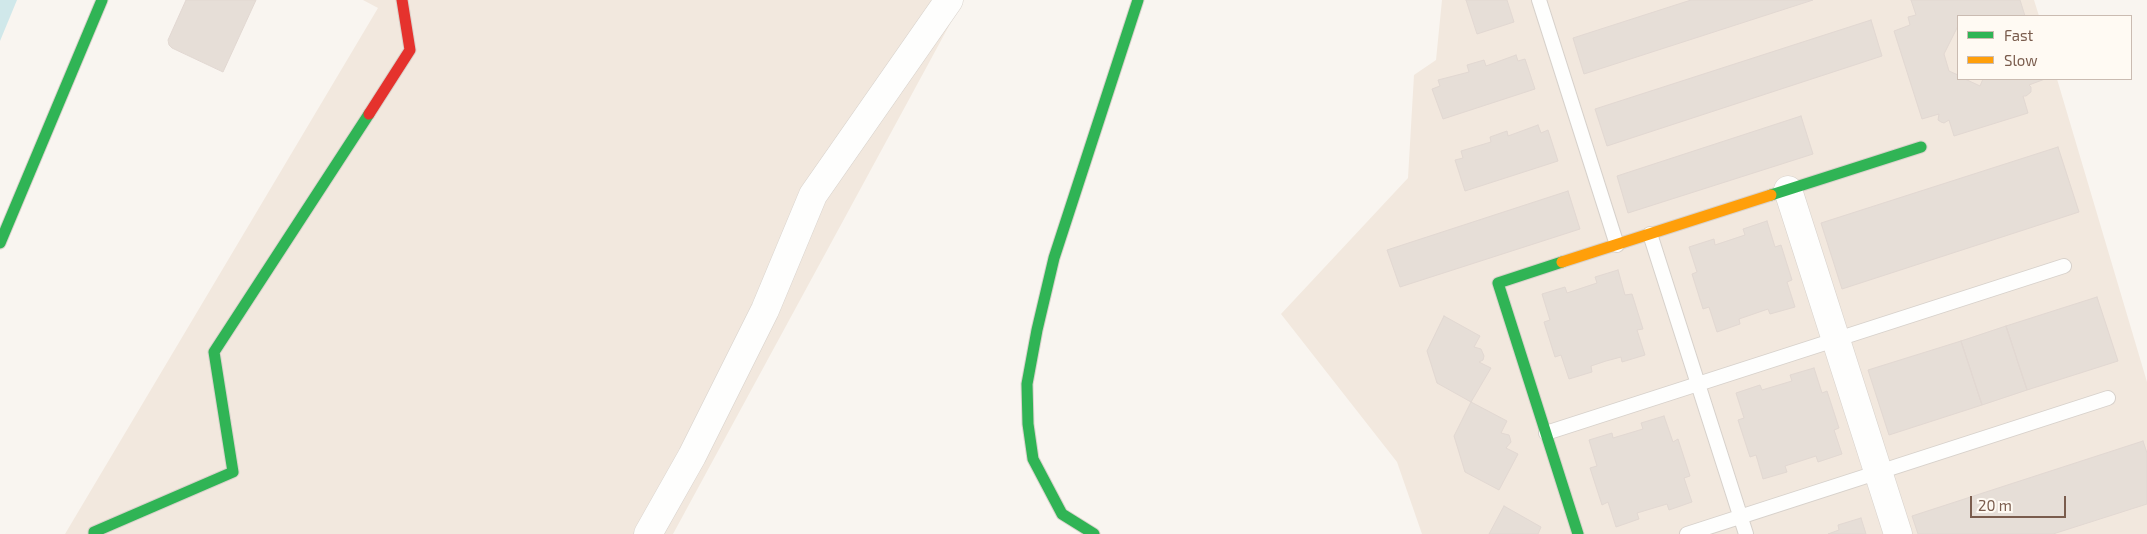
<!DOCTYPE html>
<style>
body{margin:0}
#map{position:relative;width:2147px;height:534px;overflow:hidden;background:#f9f5f0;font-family:"Exo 2",sans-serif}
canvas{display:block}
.legend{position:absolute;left:1957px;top:15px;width:175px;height:65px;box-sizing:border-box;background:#fffaf3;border:1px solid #cabbb1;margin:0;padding:6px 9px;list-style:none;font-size:15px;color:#7a5c4d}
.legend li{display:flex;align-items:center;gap:10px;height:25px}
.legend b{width:25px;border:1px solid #cabbb1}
.scale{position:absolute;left:1970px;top:496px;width:96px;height:22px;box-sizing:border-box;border:2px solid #7a5c4d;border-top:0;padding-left:6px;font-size:15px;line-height:18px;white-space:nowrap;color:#7a5c4d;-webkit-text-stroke:4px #fffaf3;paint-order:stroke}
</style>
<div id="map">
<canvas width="2147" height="534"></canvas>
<ul class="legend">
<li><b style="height:6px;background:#30b455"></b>Fast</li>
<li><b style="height:6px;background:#ff9f0a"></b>Slow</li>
</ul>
<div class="scale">20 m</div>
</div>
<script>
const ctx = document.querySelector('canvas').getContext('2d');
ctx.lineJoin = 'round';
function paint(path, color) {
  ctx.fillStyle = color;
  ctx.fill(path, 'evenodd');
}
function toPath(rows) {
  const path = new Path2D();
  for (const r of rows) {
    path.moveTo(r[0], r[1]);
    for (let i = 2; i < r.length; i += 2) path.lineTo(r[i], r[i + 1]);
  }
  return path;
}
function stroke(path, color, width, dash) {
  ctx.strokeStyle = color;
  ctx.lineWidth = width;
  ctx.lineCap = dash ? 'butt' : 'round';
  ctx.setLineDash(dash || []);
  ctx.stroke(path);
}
paint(toPath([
 [363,0,963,0,673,534,65,534,378,8],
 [1442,0,2034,0,2039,16,1958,16,1958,79,2057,79,2147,382,2147,534,1422,534,1397,462,1281,314,1408,178,1414,75,1436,60]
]), '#f2e8de');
paint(toPath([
 [0,0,17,0,0,41]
]), '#d0e8ea');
const building = toPath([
 [186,0,256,0,223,72,172,48,169,45,168,40,186,0],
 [1466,0,1507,0,1514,22,1477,34,1466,0],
 [1691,0,1813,0,1584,74,1573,38,1691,0],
 [1911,0,2020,0,2025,16,1958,16,1958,26,1944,54,1949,71,1958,75,1958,79,1965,79,1980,86,1983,79,2045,79,2029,85,2031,87,2031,92,2026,96,2023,96,2028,113,1954,136,1949,120,1944,123,1941,122,1938,120,1939,114,1922,119,1894,31,1910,25,1908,17,1916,15,1911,0],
 [1871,20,1882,56,1607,146,1595,109,1871,20],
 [1516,55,1518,61,1525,59,1535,89,1443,119,1432,89,1440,86,1438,80,1469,72,1467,65,1484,60,1486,66,1516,55],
 [1801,116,1813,154,1628,213,1617,176,1801,116],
 [1538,125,1541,133,1548,130,1558,161,1465,191,1455,160,1463,158,1461,151,1491,142,1490,137,1507,131,1508,136,1538,125],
 [2058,147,2079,212,1842,289,1821,223,2058,147],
 [1568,191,1580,229,1400,287,1387,250,1568,191],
 [1767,221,1775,247,1781,245,1792,280,1787,282,1795,307,1770,314,1768,309,1739,319,1740,324,1717,332,1709,307,1703,309,1692,274,1697,272,1689,247,1714,239,1715,245,1745,235,1743,229,1767,221],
 [1618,270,1625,295,1632,294,1643,329,1637,330,1645,355,1622,362,1621,357,1606,361,1591,366,1592,372,1569,379,1561,355,1555,357,1544,322,1550,320,1542,294,1565,287,1567,293,1597,283,1595,277,1618,270],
 [2097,297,2118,361,2027,390,2006,326,2097,297],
 [1444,316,1480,336,1474,347,1481,349,1484,356,1483,360,1479,362,1491,368,1471,402,1437,383,1427,351,1444,316],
 [2006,326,2027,390,1982,405,1961,341,2006,326],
 [1961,341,1982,405,1889,435,1868,370,1961,341],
 [1814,368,1822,393,1827,391,1839,428,1834,430,1842,454,1818,462,1816,456,1785,466,1787,472,1763,479,1756,455,1750,457,1738,420,1744,418,1736,393,1760,385,1762,390,1792,381,1790,375,1814,368],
 [1471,402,1507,421,1501,433,1509,435,1510,438,1511,442,1506,448,1518,454,1499,490,1465,472,1454,436,1471,402],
 [1664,416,1673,442,1678,439,1690,476,1684,478,1692,502,1669,510,1667,504,1637,513,1639,519,1616,527,1608,502,1602,505,1590,468,1597,466,1589,440,1612,433,1613,438,1643,429,1641,423,1664,416],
 [2143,441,2147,453,2147,504,2053,534,1918,534,1912,516,2143,441],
 [1504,506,1541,527,1538,534,1489,534,1504,506],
 [1861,518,1866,534,1828,534,1839,530,1838,525,1861,518]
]);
paint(building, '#e6ded7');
stroke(building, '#e2d8d2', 1);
const lane = toPath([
 [1539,0,1617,245],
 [1650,234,1746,534],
 [1546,433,2064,266],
 [1687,534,2108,398]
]);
const street = toPath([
 [1788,190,1898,534],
 [648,534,692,456,765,310,813,195,949,0]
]);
const fast = toPath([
 [1771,195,1921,147],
 [0,243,102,0],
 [1562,262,1498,283,1578,534],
 [94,534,94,532,233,472,214,352,369,114],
 [1094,534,1062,514,1033,459,1028,424,1027,384,1037,330,1054,258,1138,0]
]);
const slow = toPath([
 [1562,262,1771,195]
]);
const jam = toPath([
 [369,114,410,50,402,0]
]);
stroke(lane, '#d7d1cb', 16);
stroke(street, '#d7d1cb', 29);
stroke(fast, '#d9d2cb', 13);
stroke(slow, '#d9d2cb', 13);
stroke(jam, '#d9d2cb', 13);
stroke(lane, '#fefefd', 14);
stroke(street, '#fefefd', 28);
stroke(fast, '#30b455', 11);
stroke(slow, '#ff9f0a', 11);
stroke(jam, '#e5322d', 11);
</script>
